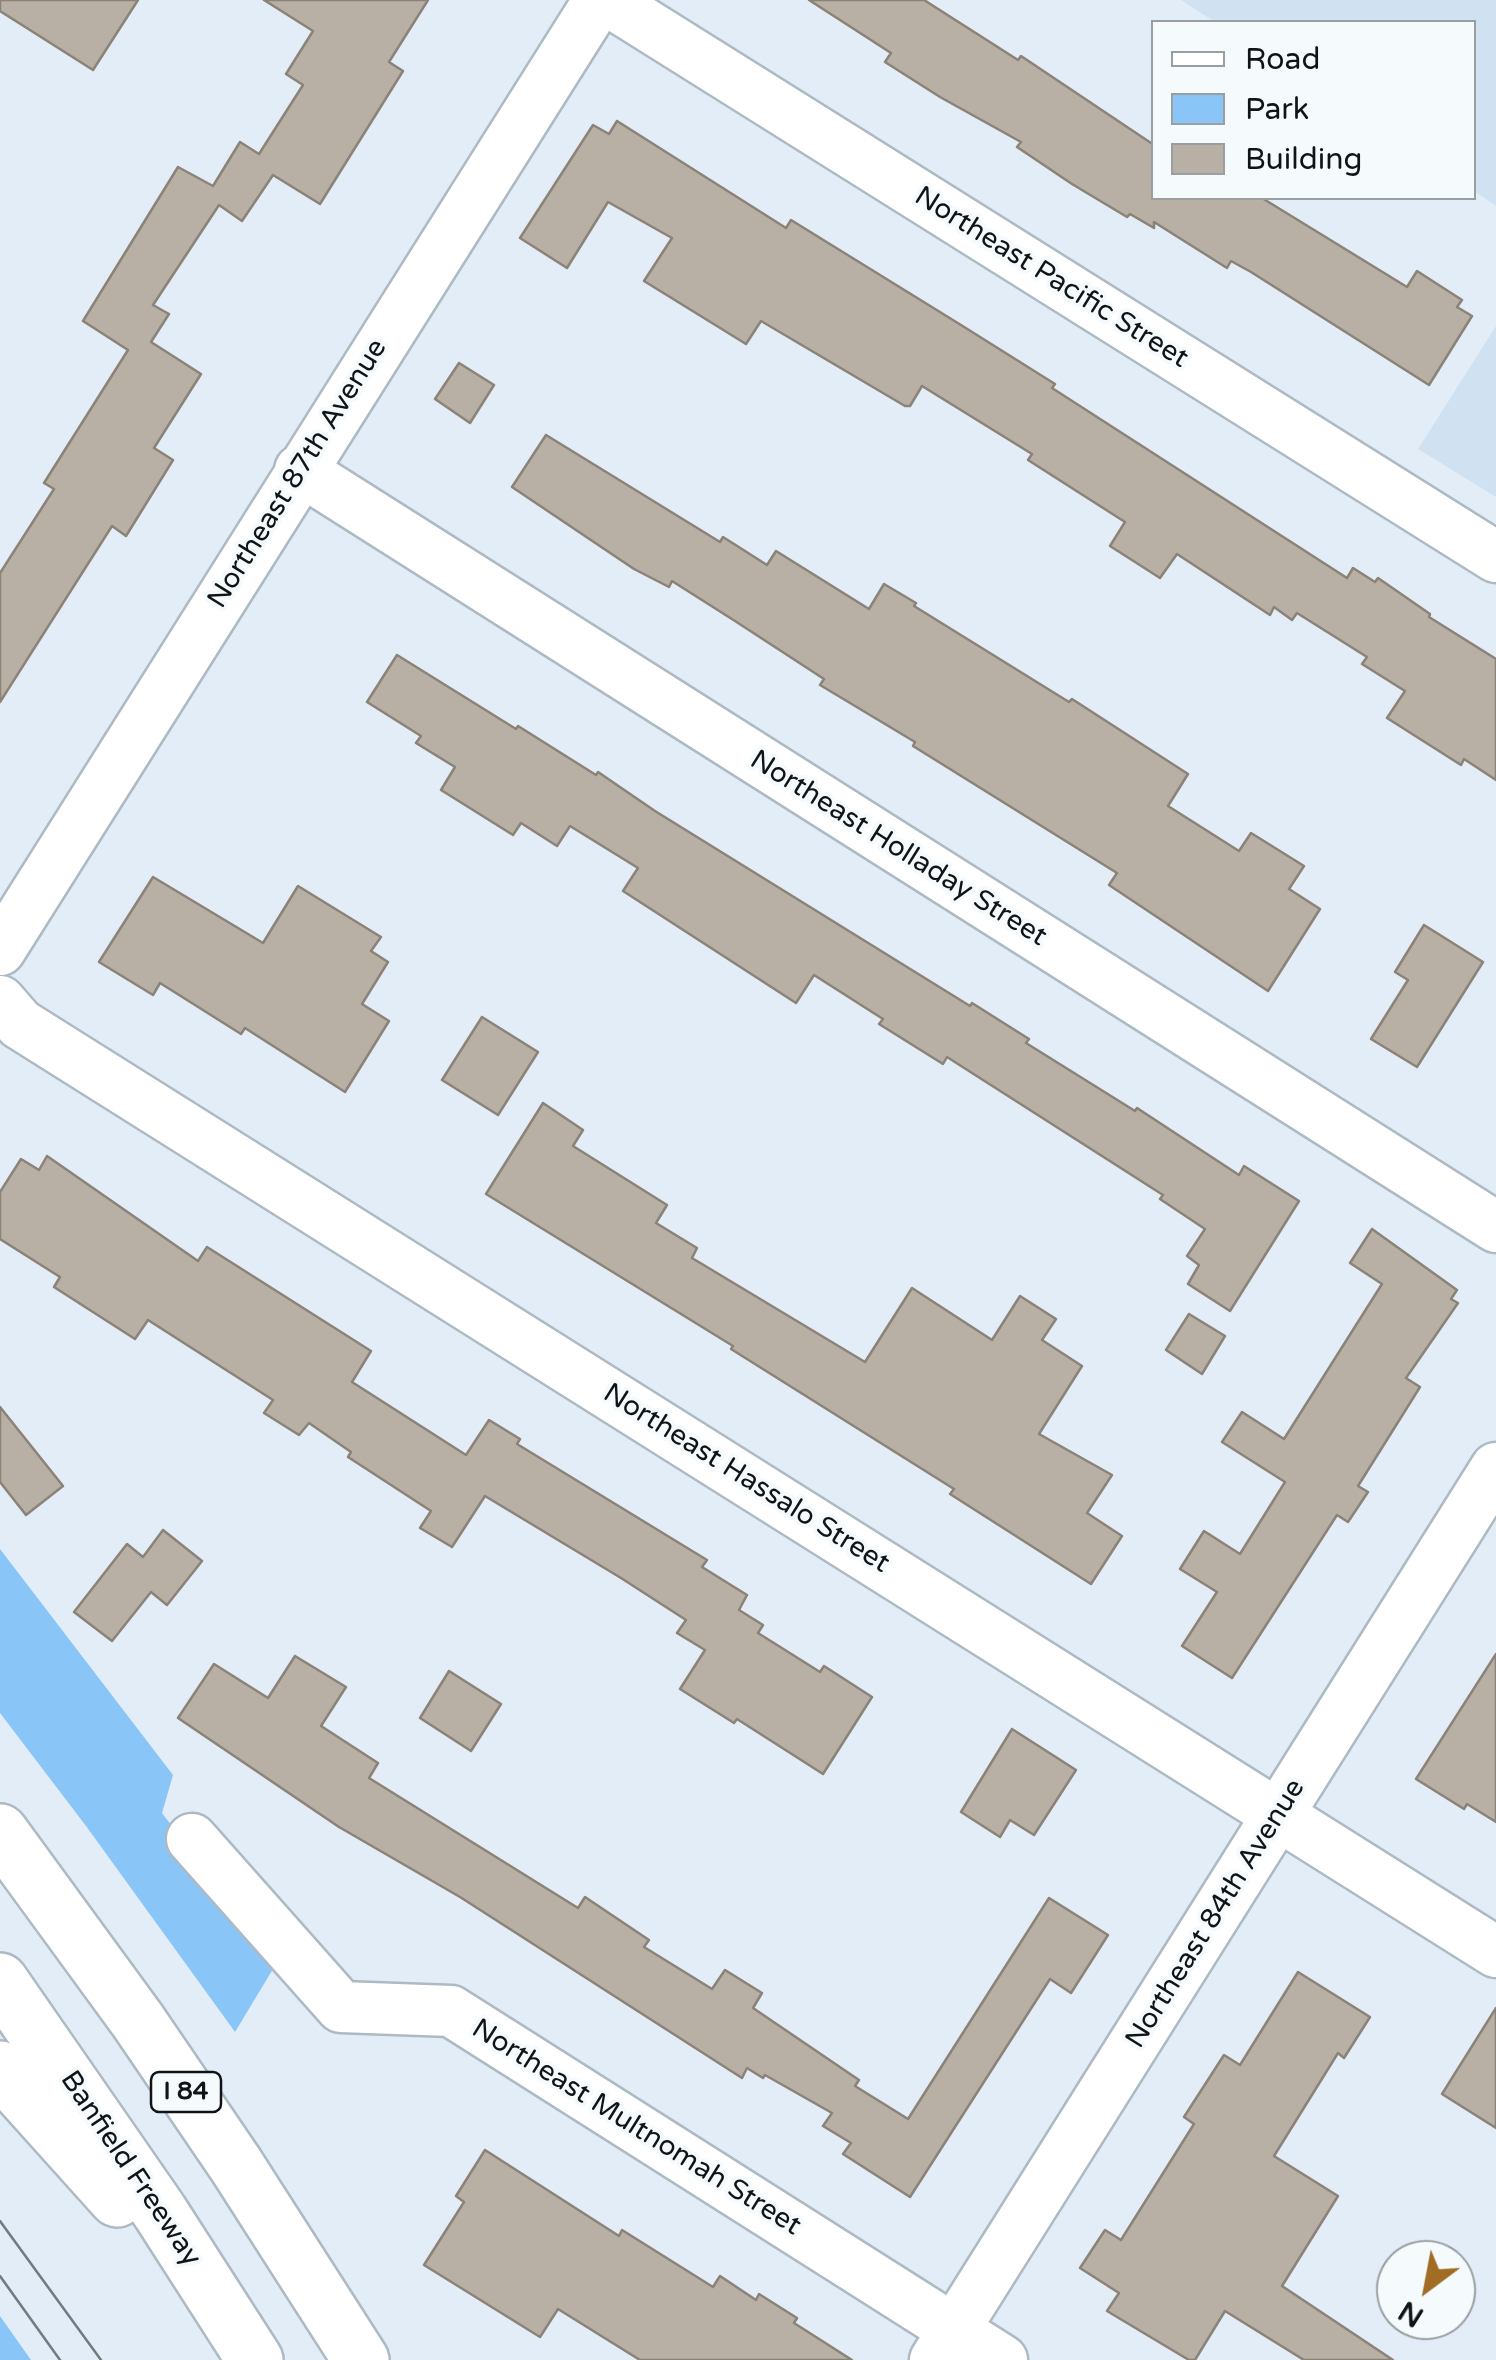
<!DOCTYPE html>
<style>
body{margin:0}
#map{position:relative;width:1496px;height:2360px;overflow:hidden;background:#e2edf7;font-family:"Varela Round",sans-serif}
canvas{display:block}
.legend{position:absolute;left:1151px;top:20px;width:325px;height:180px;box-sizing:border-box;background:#f5fafd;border:2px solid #999ea1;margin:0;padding:12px 18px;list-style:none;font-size:30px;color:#101417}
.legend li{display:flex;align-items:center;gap:20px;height:50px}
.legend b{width:50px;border:2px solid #999ea1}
.north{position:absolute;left:1376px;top:2240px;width:100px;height:100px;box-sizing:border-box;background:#f5fafd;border:2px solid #999ea1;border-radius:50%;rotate:212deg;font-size:28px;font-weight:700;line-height:40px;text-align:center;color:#101417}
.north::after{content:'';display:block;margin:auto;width:35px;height:45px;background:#a16d25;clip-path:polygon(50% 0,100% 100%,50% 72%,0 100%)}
</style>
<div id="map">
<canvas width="1496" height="2360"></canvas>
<ul class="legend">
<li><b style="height:12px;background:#fff"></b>Road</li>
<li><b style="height:28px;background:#89c6f7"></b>Park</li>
<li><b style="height:28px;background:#b8afa5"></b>Building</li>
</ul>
<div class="north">N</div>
</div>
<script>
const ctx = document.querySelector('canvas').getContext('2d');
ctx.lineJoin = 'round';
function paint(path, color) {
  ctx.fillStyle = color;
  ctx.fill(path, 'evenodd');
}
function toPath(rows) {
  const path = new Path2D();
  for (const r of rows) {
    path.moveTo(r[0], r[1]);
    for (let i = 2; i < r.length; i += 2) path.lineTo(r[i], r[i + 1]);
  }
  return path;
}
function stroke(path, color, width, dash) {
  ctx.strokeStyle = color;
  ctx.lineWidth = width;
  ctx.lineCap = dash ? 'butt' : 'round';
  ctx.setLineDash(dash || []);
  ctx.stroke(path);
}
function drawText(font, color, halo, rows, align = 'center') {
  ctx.font = font + ' "Varela Round",sans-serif';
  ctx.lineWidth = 8;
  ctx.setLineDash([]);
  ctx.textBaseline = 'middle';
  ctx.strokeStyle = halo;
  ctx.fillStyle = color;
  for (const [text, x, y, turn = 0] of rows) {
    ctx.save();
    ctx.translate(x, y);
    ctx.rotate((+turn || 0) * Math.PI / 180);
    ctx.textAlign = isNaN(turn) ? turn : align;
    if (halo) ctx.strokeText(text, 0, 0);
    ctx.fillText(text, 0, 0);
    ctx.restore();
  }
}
paint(toPath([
 [1181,0,1496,0,1496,206,1474,191,1474,22,1215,22],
 [1496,326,1496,497,1418,449]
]), '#d0e2f2');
paint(toPath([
 [0,1549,173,1775,162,1813,276,1964,235,2032,86,1826,0,1713],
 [0,2316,31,2360,0,2360]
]), '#89c6f7');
const building = toPath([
 [0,0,138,0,93,70,0,11,0,0],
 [264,0,428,0,389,62,403,71,320,204,273,175,242,221,219,205,153,305,169,314,151,342,201,374,154,448,173,460,126,536,112,526,0,702,0,573,54,489,44,483,128,350,83,321,178,167,213,186,240,142,259,154,303,85,286,74,313,31,264,0],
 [809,0,924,0,1018,60,1021,56,1154,145,1154,198,1262,198,1407,287,1417,271,1462,300,1457,307,1472,316,1429,385,1251,272,1231,261,1227,268,1154,222,1154,228,1130,214,1127,217,1072,184,1017,147,1021,142,940,97,885,62,891,53,809,0],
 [617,121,786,228,791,220,961,325,1055,384,1052,388,1347,578,1353,568,1375,582,1378,578,1430,614,1429,617,1496,659,1496,780,1464,759,1461,765,1387,718,1405,691,1362,664,1367,657,1297,613,1292,620,1274,607,1270,615,1177,554,1160,578,1110,546,1125,522,1028,460,1032,454,922,386,910,406,905,406,761,321,746,344,644,281,672,238,608,202,567,268,520,238,593,125,609,134,617,121],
 [459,363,494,385,470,423,435,399,459,363],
 [546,435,720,542,723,537,767,565,776,551,869,609,884,584,916,603,914,606,1069,702,1072,699,1188,774,1168,806,1239,851,1251,833,1304,866,1289,889,1320,909,1268,991,1109,885,1117,873,913,746,915,742,820,685,824,679,735,621,672,581,669,587,634,569,512,487,546,435],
 [397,655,516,729,518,726,596,775,598,772,655,811,970,1006,972,1003,1029,1039,1026,1043,1135,1111,1137,1108,1239,1175,1244,1166,1299,1201,1230,1311,1188,1284,1199,1265,1187,1256,1205,1229,1160,1199,1163,1195,947,1057,943,1064,879,1024,883,1019,814,975,796,1003,623,891,638,868,570,826,557,846,521,823,513,835,441,790,455,767,416,743,421,736,367,702,397,655],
 [153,877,263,943,298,886,381,937,371,951,388,962,362,1004,389,1021,345,1092,245,1028,241,1034,160,983,153,995,99,962,153,877],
 [1424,925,1483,962,1417,1067,1371,1039,1408,980,1395,972,1424,925],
 [482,1017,538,1052,498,1115,442,1080,482,1017],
 [543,1103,583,1130,573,1146,667,1205,656,1223,697,1248,692,1258,865,1362,912,1288,992,1340,1020,1296,1056,1319,1042,1340,1082,1366,1039,1434,1112,1475,1087,1513,1122,1536,1091,1584,950,1494,954,1489,731,1349,733,1346,486,1194,543,1103],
 [47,1156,198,1261,207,1247,371,1351,352,1382,466,1455,489,1420,520,1439,517,1444,707,1560,702,1567,747,1595,739,1610,763,1625,758,1633,820,1672,824,1666,872,1697,823,1774,737,1719,734,1723,680,1689,705,1650,677,1633,686,1620,621,1578,485,1496,452,1547,420,1528,431,1511,348,1457,351,1452,309,1423,299,1435,264,1413,273,1400,148,1320,135,1339,54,1287,60,1277,0,1239,0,1192,21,1159,39,1170,47,1156],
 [1372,1229,1457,1290,1451,1299,1458,1303,1406,1378,1420,1387,1358,1486,1368,1492,1348,1522,1337,1515,1232,1678,1182,1646,1217,1592,1180,1569,1204,1531,1240,1554,1285,1482,1222,1442,1242,1412,1284,1439,1382,1284,1350,1263,1372,1229],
 [1189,1314,1225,1336,1202,1374,1166,1350,1189,1314],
 [0,1407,63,1486,26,1515,0,1482,0,1407],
 [163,1530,202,1561,167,1605,151,1592,112,1641,74,1612,127,1544,143,1557,163,1530],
 [1496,1654,1496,1822,1467,1804,1464,1809,1416,1779,1496,1654],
 [295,1656,346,1687,321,1726,378,1763,369,1778,578,1908,585,1897,649,1940,644,1947,712,1989,725,1970,762,1993,753,2008,859,2080,855,2086,908,2119,1049,1898,1108,1935,1071,1993,1050,1979,910,2197,843,2154,851,2143,823,2126,832,2113,765,2075,763,2078,747,2068,742,2078,460,1897,339,1827,178,1718,214,1664,268,1698,295,1656],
 [449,1671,501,1704,471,1751,420,1718,449,1671],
 [1012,1729,1076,1770,1034,1835,1010,1820,1000,1837,961,1812,1012,1729],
 [1298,1972,1370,2017,1344,2058,1338,2053,1274,2156,1338,2196,1282,2286,1393,2360,1304,2360,1225,2311,1195,2360,1189,2360,1107,2311,1119,2293,1080,2268,1105,2230,1121,2240,1194,2124,1184,2117,1224,2055,1240,2065,1298,1972],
 [1496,2008,1496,2128,1442,2094,1496,2008],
 [485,2150,619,2236,622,2230,713,2287,720,2276,756,2300,759,2294,797,2318,794,2323,852,2360,640,2360,558,2309,540,2337,424,2265,464,2202,456,2196,485,2150]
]);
paint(building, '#b8afa5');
stroke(building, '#8b8278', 2.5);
const street = toPath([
 [607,0,1496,557],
 [300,470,1496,1227],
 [0,950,599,0],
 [0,1001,20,1024,1496,1952],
 [192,1839,341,2007,451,2011,1002,2360],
 [935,2360,1496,1468]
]);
const highway = toPath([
 [0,1832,138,2021,236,2165,361,2360],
 [0,1981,160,2212,255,2360],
 [0,2069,117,2199]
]);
stroke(street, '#aebac3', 55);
stroke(highway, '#aebac3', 60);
stroke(street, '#fff', 50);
stroke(highway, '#fff', 55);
stroke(toPath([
 [0,2221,101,2360],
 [0,2276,60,2360]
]), '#737b81', 2.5);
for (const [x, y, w] of [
 [186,2092,70]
]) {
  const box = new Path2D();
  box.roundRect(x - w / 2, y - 20, w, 40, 8);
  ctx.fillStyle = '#f5fafd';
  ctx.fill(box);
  stroke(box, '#101417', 2.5);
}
drawText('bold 25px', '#101417', null, [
 ["I 84",186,2092]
]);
drawText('28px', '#101417', '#f5fafd', [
 ["Northeast Pacific Street",1051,278,32],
 ["Northeast 87th Avenue",298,474,-58],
 ["Northeast Holladay Street",898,849,32],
 ["Northeast Hassalo Street",746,1479,32],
 ["Northeast 84th Avenue",1216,1914,-58],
 ["Northeast Multnomah Street",636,2128,32],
 ["Banfield Freeway",130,2169,56]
]);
</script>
